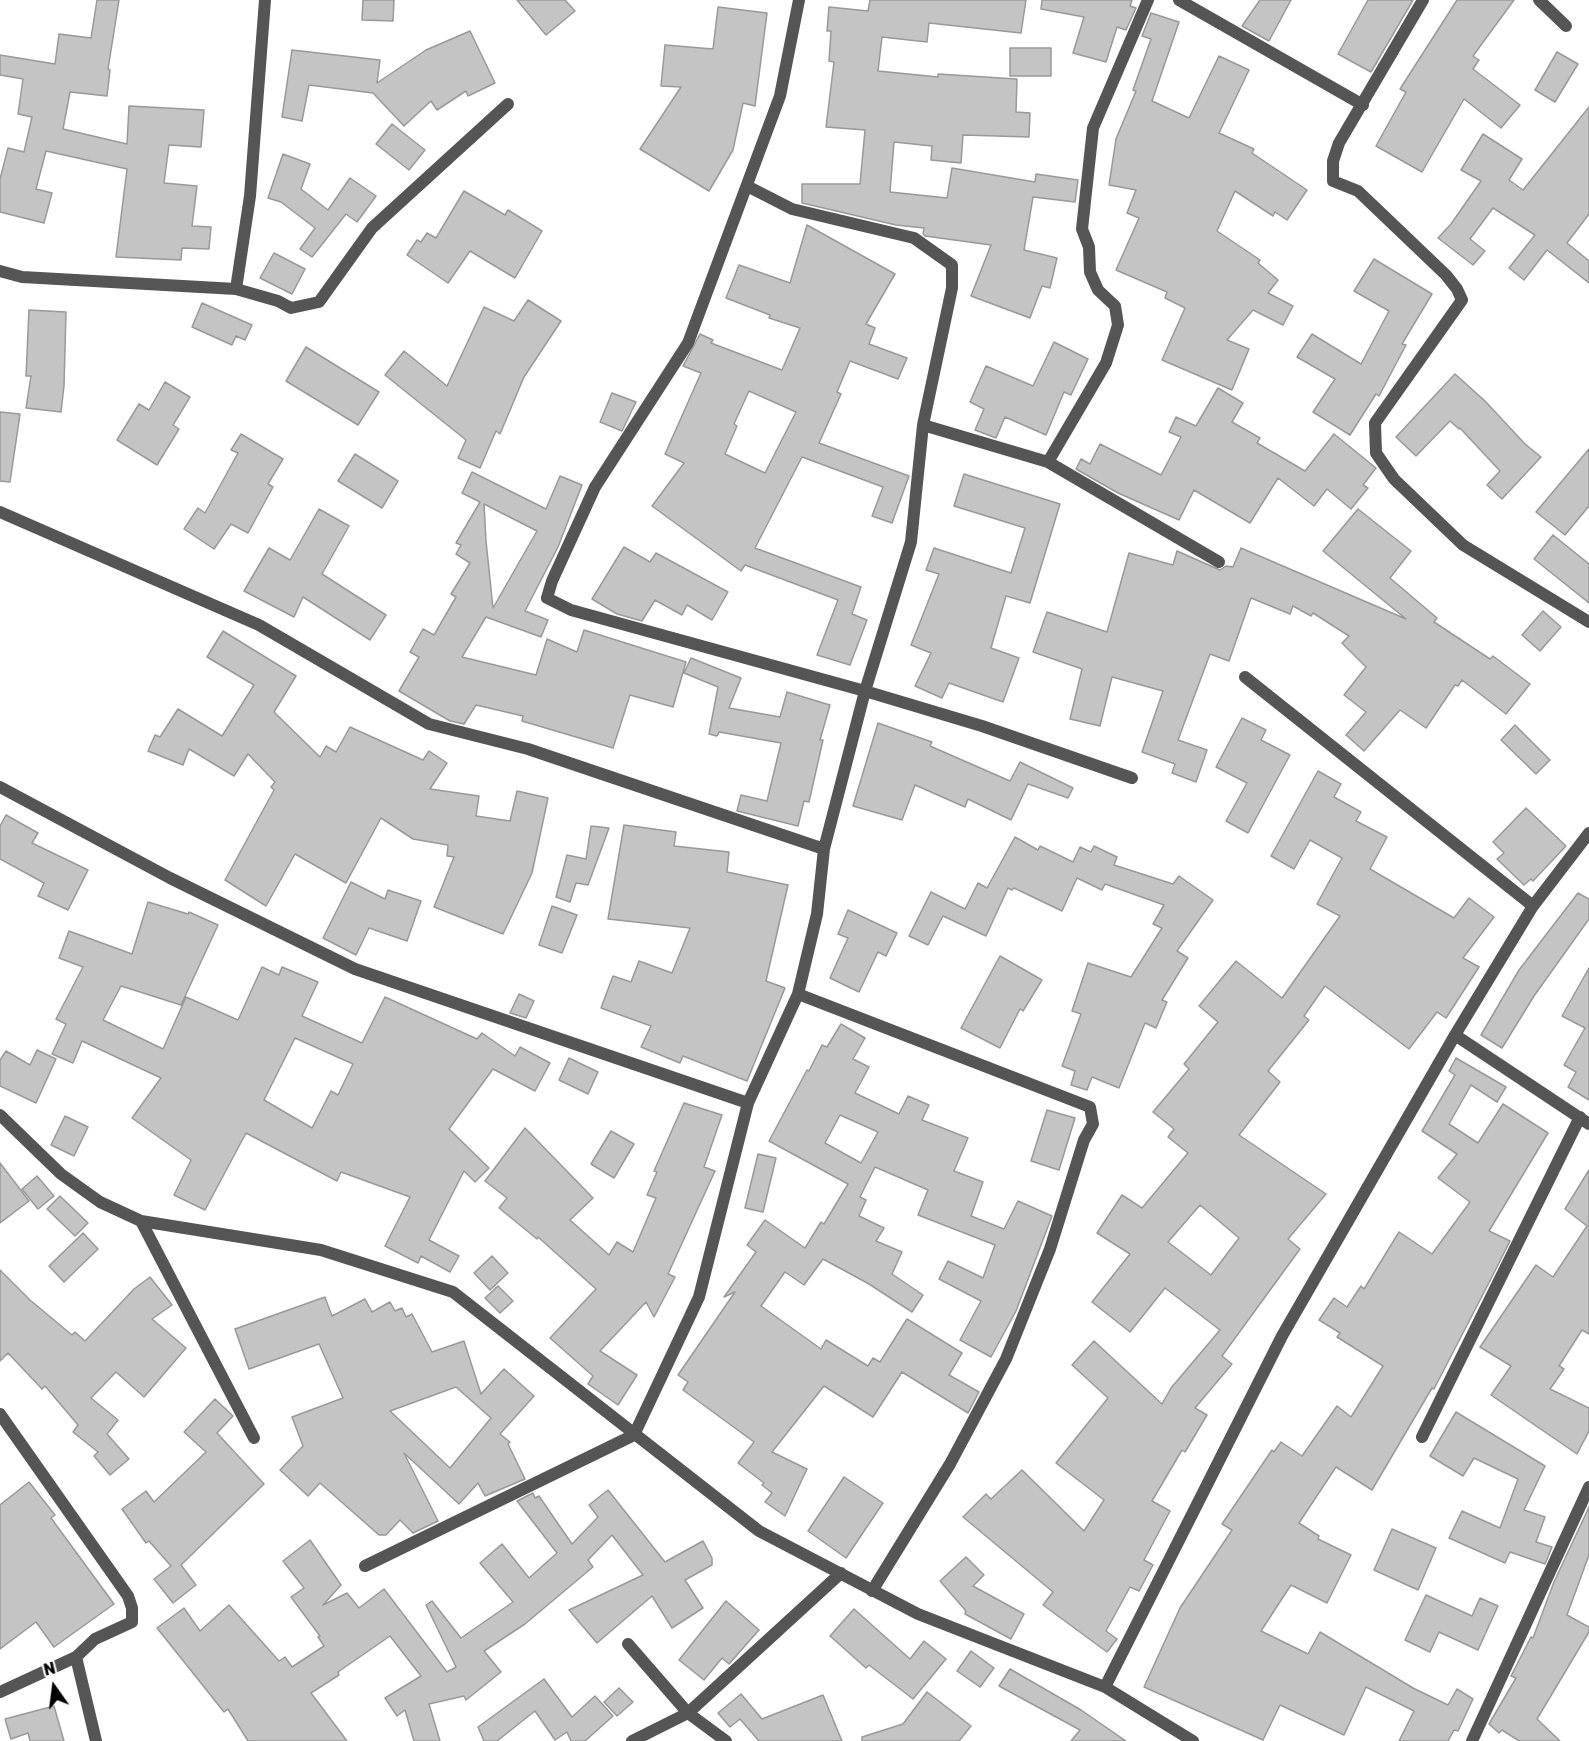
<!DOCTYPE html>
<style>
body{margin:0}
#map{position:relative;width:1589px;height:1741px;overflow:hidden;background:#fff;font-family:Rubik,sans-serif}
canvas{display:block}
.north{position:absolute;left:24px;top:1657px;width:60px;height:60px;-webkit-text-stroke:4px #fff;paint-order:stroke;rotate:346deg;font-size:16px;font-weight:700;line-height:24px;text-align:center;color:#000}
.north::after{content:'';display:block;margin:auto;width:21px;height:27px;background:#000;clip-path:polygon(50% 0,100% 100%,50% 72%,0 100%)}
</style>
<div id="map">
<canvas width="1589" height="1741"></canvas>
<div class="north">N</div>
</div>
<script>
const ctx = document.querySelector('canvas').getContext('2d');
ctx.lineJoin = 'round';
function paint(path, color) {
  ctx.fillStyle = color;
  ctx.fill(path, 'evenodd');
}
function toPath(rows) {
  const path = new Path2D();
  for (const r of rows) {
    path.moveTo(r[0], r[1]);
    for (let i = 2; i < r.length; i += 2) path.lineTo(r[i], r[i + 1]);
  }
  return path;
}
function stroke(path, color, width, dash) {
  ctx.strokeStyle = color;
  ctx.lineWidth = width;
  ctx.lineCap = dash ? 'butt' : 'round';
  ctx.setLineDash(dash || []);
  ctx.stroke(path);
}
const building = toPath([
 [97,0,119,0,108,69,110,70,107,96,70,92,63,129,127,144,129,106,204,110,201,147,169,145,164,183,197,186,192,226,211,227,209,249,182,248,181,260,116,257,127,169,46,151,36,189,52,193,44,223,0,212,0,179,8,148,24,152,32,117,18,114,23,79,0,75,0,55,55,64,59,34,91,38,97,0],
 [363,0,394,0,393,21,362,20,363,0],
 [517,0,565,0,575,11,546,35,517,0],
 [870,0,1026,0,1021,33,929,23,927,42,882,37,878,71,938,77,938,74,1017,79,1016,112,1030,113,1029,137,963,135,961,163,931,160,932,146,894,142,890,192,947,198,952,168,1035,182,1036,174,1078,180,1075,202,1033,197,1024,250,1057,258,1050,288,1042,286,1030,318,971,296,991,245,925,236,923,234,924,228,896,225,802,203,802,184,860,184,865,130,826,127,834,62,829,61,831,31,827,31,829,7,868,11,870,0],
 [1042,0,1132,0,1130,6,1136,8,1126,30,1117,27,1106,62,1073,53,1084,17,1041,9,1042,0],
 [1260,0,1291,0,1269,41,1242,26,1260,0],
 [1368,0,1413,0,1371,72,1338,54,1368,0],
 [1457,0,1514,0,1473,56,1479,60,1473,69,1520,105,1501,128,1464,99,1422,172,1376,146,1406,92,1400,89,1457,0],
 [718,7,767,13,755,106,743,103,733,150,709,191,640,149,681,87,661,86,665,45,713,49,718,7],
 [1151,13,1179,22,1152,101,1189,118,1219,56,1249,70,1219,133,1254,149,1252,153,1307,190,1287,220,1275,212,1273,216,1235,191,1217,231,1260,260,1258,263,1278,280,1268,293,1293,306,1283,325,1253,310,1227,340,1249,349,1232,390,1162,360,1185,308,1165,298,1167,292,1116,270,1139,218,1127,213,1136,190,1109,185,1116,139,1136,91,1133,90,1151,39,1142,36,1151,13],
 [470,31,495,83,468,96,466,91,437,110,431,101,404,126,373,93,309,85,302,121,282,117,292,50,380,60,377,83,426,50,470,31],
 [1010,48,1051,48,1051,76,1010,76,1010,48],
 [1557,52,1578,64,1555,102,1535,90,1557,52],
 [1589,107,1589,214,1567,243,1589,261,1589,283,1547,250,1524,280,1509,268,1535,235,1493,208,1470,239,1485,251,1473,265,1438,238,1451,224,1481,181,1461,170,1483,134,1522,159,1509,180,1523,190,1589,107],
 [392,124,425,150,409,170,376,144,392,124],
 [283,154,310,164,301,189,328,210,350,178,376,196,357,222,346,214,312,257,300,249,315,228,281,202,268,198,283,154],
 [464,191,505,215,508,210,542,231,515,278,470,251,448,283,407,255,417,240,421,242,427,233,436,238,464,191],
 [807,225,895,274,866,324,875,328,869,344,907,358,898,379,850,361,837,392,841,394,819,443,909,476,892,523,872,516,883,487,802,457,755,548,861,587,852,614,867,620,850,665,817,655,838,600,745,565,741,571,652,506,684,463,665,454,701,373,683,366,700,334,713,340,711,343,782,370,800,328,769,318,770,315,726,298,739,265,790,283,807,225],
 [749,391,796,412,765,473,725,454,737,426,734,424,749,391],
 [274,253,305,269,292,294,260,278,274,253],
 [1374,259,1432,294,1402,344,1406,345,1379,396,1376,394,1350,435,1313,412,1335,379,1297,357,1312,334,1361,364,1389,311,1354,291,1374,259],
 [528,300,561,321,524,377,500,434,496,431,480,468,458,458,466,440,385,375,404,351,447,386,484,307,514,321,528,300],
 [202,303,252,325,245,340,236,336,232,345,192,327,202,303],
 [29,310,66,312,64,386,61,412,26,408,31,376,26,376,29,310],
 [1054,342,1088,359,1071,395,1064,392,1046,435,1005,417,996,438,975,430,984,409,970,402,986,366,1033,386,1054,342],
 [306,347,379,392,358,425,286,381,306,347],
 [1455,374,1485,401,1525,444,1541,457,1502,499,1487,485,1500,471,1460,428,1459,429,1450,421,1416,456,1396,437,1455,374],
 [165,382,190,397,173,425,179,429,157,465,117,440,139,404,149,410,165,382],
 [1218,388,1243,403,1232,422,1260,438,1257,443,1305,471,1334,434,1376,468,1363,485,1368,488,1351,509,1327,489,1314,506,1278,478,1250,523,1194,490,1179,520,1118,493,1076,469,1081,459,1090,464,1100,444,1161,475,1181,437,1169,432,1176,417,1196,426,1218,388],
 [612,393,636,402,622,431,600,422,612,393],
 [0,412,20,414,10,482,0,481,0,412],
 [241,434,283,459,268,484,273,487,248,533,231,524,214,549,184,529,198,508,205,513,238,453,231,450,241,434],
 [1589,449,1589,506,1565,535,1536,512,1589,449],
 [355,454,398,481,382,508,338,481,355,454],
 [472,472,546,509,560,476,582,485,558,547,525,611,548,620,541,637,486,617,462,657,536,675,547,639,577,652,584,630,686,662,673,707,630,695,613,748,522,721,523,716,476,705,464,724,450,721,399,691,419,657,410,652,423,629,434,635,456,597,451,594,470,563,456,554,461,545,456,543,480,502,462,493,472,472],
 [484,504,537,531,493,608,486,541,484,504],
 [964,474,1060,504,1030,603,1006,596,991,648,1019,658,1003,702,949,683,942,698,915,686,931,653,911,645,939,574,926,570,934,548,1011,573,1025,528,954,506,964,474],
 [319,509,349,526,322,574,386,615,370,640,303,597,294,617,244,591,269,548,290,560,319,509],
 [1358,509,1411,551,1390,578,1437,618,1434,622,1490,659,1493,656,1530,684,1506,714,1462,680,1458,686,1455,685,1426,728,1400,710,1364,751,1346,735,1366,712,1344,695,1366,667,1342,643,1349,636,1313,613,1311,616,1293,606,1290,614,1251,598,1229,661,1210,654,1178,740,1207,750,1196,782,1172,773,1175,764,1142,752,1163,691,1112,677,1100,726,1070,719,1082,669,1033,652,1047,612,1107,632,1129,553,1173,565,1177,551,1220,570,1226,566,1233,567,1241,548,1406,619,1323,551,1358,509],
 [1553,535,1589,564,1589,603,1534,559,1553,535],
 [624,547,650,562,656,553,728,592,712,620,687,605,682,615,655,600,642,621,617,614,592,599,624,547],
 [1543,611,1561,627,1540,651,1522,635,1543,611],
 [223,631,296,676,274,712,320,757,326,746,336,752,350,727,423,760,429,751,447,763,430,789,479,796,476,816,510,821,517,791,548,798,532,873,503,934,434,907,454,857,447,856,448,845,413,839,381,818,346,883,295,854,266,906,225,880,274,790,271,787,275,782,248,754,234,776,189,749,183,765,148,751,155,735,160,737,178,709,222,736,254,685,207,657,223,631],
 [691,658,741,678,729,708,780,717,787,692,830,705,820,740,823,740,809,802,804,801,798,826,737,811,741,795,767,801,781,743,719,732,717,736,709,734,718,687,684,673,691,658],
 [1242,718,1266,730,1261,740,1290,755,1248,833,1226,821,1247,783,1216,767,1242,718],
 [878,723,932,742,930,746,1010,781,1020,762,1073,788,1068,798,1028,784,1011,820,968,799,965,807,915,785,902,820,853,806,878,723],
 [1515,725,1550,760,1536,774,1501,740,1515,725],
 [1318,771,1341,784,1334,797,1361,812,1356,821,1387,837,1370,869,1454,918,1469,898,1494,917,1463,958,1479,967,1446,1018,1437,1012,1409,1049,1325,986,1304,1016,1309,1020,1268,1071,1280,1082,1239,1135,1326,1194,1288,1239,1300,1249,1222,1356,1232,1364,1195,1408,1207,1415,1185,1452,1182,1450,1152,1501,1170,1511,1144,1560,1153,1565,1139,1591,1130,1587,1106,1631,1117,1639,1107,1652,1043,1605,1053,1592,963,1517,986,1494,991,1499,1022,1470,1084,1531,1104,1500,1056,1463,1108,1398,1072,1365,1094,1341,1162,1404,1171,1388,1220,1330,1165,1288,1130,1332,1092,1302,1130,1254,1097,1233,1122,1195,1142,1208,1188,1153,1168,1137,1174,1129,1153,1112,1189,1069,1184,1064,1218,1022,1199,1006,1236,961,1282,998,1340,916,1317,904,1342,858,1310,840,1294,869,1271,856,1318,771],
 [1200,1205,1239,1238,1211,1275,1168,1242,1200,1205],
 [1526,808,1566,846,1533,881,1531,879,1524,885,1497,859,1504,853,1493,842,1526,808],
 [6,815,38,833,32,843,88,870,68,910,38,896,44,883,0,859,0,826,6,815],
 [624,825,676,832,674,846,729,852,727,872,788,885,766,981,785,988,747,1081,683,1056,680,1063,641,1047,651,1026,601,1008,613,976,631,982,639,961,672,973,690,928,608,919,624,825],
 [591,826,609,828,588,885,576,883,570,902,556,897,567,855,586,859,591,826],
 [1015,837,1038,850,1040,846,1073,862,1080,847,1091,852,1094,846,1117,857,1114,865,1173,884,1179,876,1213,900,1177,951,1188,958,1162,1000,1167,1002,1156,1028,1145,1023,1119,1088,1092,1077,1087,1090,1071,1085,1075,1071,1062,1066,1081,1014,1072,1011,1088,963,1131,977,1162,928,1153,924,1164,905,1105,884,1102,890,1077,878,1062,911,1014,888,1012,890,1008,888,986,936,943,916,928,945,909,936,931,892,965,909,978,883,987,888,1015,837],
 [351,882,385,899,388,890,421,901,407,941,369,928,356,955,323,938,351,882],
 [1578,893,1589,899,1589,919,1534,996,1502,1048,1481,1035,1519,970,1578,893],
 [148,902,188,914,189,912,218,925,181,1005,121,986,103,1020,163,1049,186,997,238,1020,262,967,279,975,282,967,318,982,302,1016,362,1043,385,997,477,1039,482,1033,515,1056,520,1047,550,1063,535,1091,493,1069,449,1129,489,1168,475,1182,464,1171,429,1240,459,1256,450,1272,421,1256,418,1263,385,1246,410,1197,341,1172,337,1181,246,1133,205,1210,174,1195,191,1160,132,1118,161,1078,82,1041,73,1063,52,1054,66,1024,56,1019,83,967,59,958,69,931,132,954,148,902],
 [295,1038,353,1064,338,1095,331,1091,312,1128,264,1100,295,1038],
 [552,906,577,915,562,953,539,945,552,906],
 [848,910,897,933,886,956,878,952,859,992,830,978,848,938,838,934,848,910],
 [1000,956,1042,980,1023,1011,1020,1009,1000,1048,961,1028,1000,956],
 [1589,968,1589,1100,1568,1087,1576,1072,1564,1065,1585,1028,1562,1016,1589,968],
 [519,994,534,1001,526,1018,510,1013,519,994],
 [841,1024,865,1038,853,1059,869,1067,855,1093,899,1114,908,1096,929,1105,922,1120,968,1138,954,1171,983,1182,971,1216,1004,1229,1018,1201,1052,1216,1016,1311,991,1357,960,1340,981,1301,939,1279,948,1261,983,1278,995,1245,918,1215,928,1190,875,1167,860,1197,866,1200,859,1216,884,1228,876,1241,902,1252,892,1274,923,1295,912,1312,869,1284,823,1259,804,1285,785,1272,761,1306,821,1349,826,1340,868,1366,873,1358,880,1362,907,1319,962,1353,949,1375,979,1392,968,1413,902,1372,873,1417,824,1386,772,1452,807,1469,785,1516,765,1502,772,1493,762,1485,764,1483,738,1463,754,1442,683,1390,688,1382,678,1375,735,1292,724,1297,756,1252,747,1245,765,1220,805,1248,821,1222,824,1224,848,1184,769,1141,807,1070,809,1071,822,1045,827,1047,841,1024],
 [840,1115,878,1132,861,1163,825,1143,840,1115],
 [37,1050,56,1059,36,1103,0,1086,0,1060,6,1051,30,1065,37,1050],
 [569,1058,598,1072,588,1094,559,1080,569,1058],
 [1456,1058,1506,1087,1497,1102,1471,1085,1449,1124,1478,1143,1503,1104,1548,1133,1489,1231,1510,1241,1494,1273,1434,1389,1432,1388,1372,1490,1336,1467,1299,1523,1319,1536,1318,1539,1351,1555,1327,1603,1291,1585,1261,1631,1308,1654,1320,1632,1413,1688,1448,1705,1457,1689,1473,1699,1458,1731,1454,1730,1448,1741,1399,1741,1414,1711,1366,1687,1344,1735,1280,1705,1263,1740,1144,1687,1180,1608,1232,1530,1222,1524,1272,1450,1274,1452,1281,1442,1302,1456,1337,1406,1351,1417,1383,1366,1337,1337,1340,1333,1319,1320,1334,1298,1347,1307,1361,1286,1364,1289,1399,1232,1432,1254,1470,1202,1438,1178,1457,1154,1422,1131,1455,1075,1449,1071,1456,1058],
 [684,1103,722,1115,704,1167,715,1171,668,1274,675,1277,654,1317,646,1302,600,1351,637,1375,618,1405,588,1384,593,1376,550,1338,596,1289,538,1237,537,1239,499,1208,507,1198,485,1181,525,1128,593,1198,570,1220,609,1255,617,1242,633,1252,656,1198,647,1195,657,1172,654,1171,684,1103],
 [1047,1110,1075,1118,1059,1170,1031,1161,1047,1110],
 [65,1116,88,1127,74,1156,51,1145,65,1116],
 [611,1131,634,1144,614,1178,591,1164,611,1131],
 [758,1154,776,1158,763,1212,745,1208,758,1154],
 [0,1163,29,1201,0,1223,0,1163],
 [1589,1170,1589,1334,1582,1330,1559,1366,1564,1369,1550,1389,1589,1408,1589,1431,1577,1454,1491,1395,1511,1366,1480,1347,1536,1265,1553,1277,1587,1226,1565,1209,1589,1170],
 [37,1176,54,1196,38,1209,22,1189,37,1176],
 [60,1196,88,1223,75,1236,47,1209,60,1196],
 [83,1233,98,1249,64,1282,49,1266,83,1233],
 [492,1256,508,1273,490,1290,474,1273,492,1256],
 [0,1270,30,1300,72,1335,75,1332,85,1341,134,1289,150,1277,172,1305,152,1319,186,1348,144,1397,116,1372,91,1398,118,1420,107,1434,129,1459,110,1475,94,1456,98,1452,73,1432,78,1425,45,1386,42,1389,8,1353,0,1361,0,1270],
 [498,1286,513,1301,500,1313,485,1298,498,1286],
 [325,1297,332,1316,365,1299,372,1312,390,1302,395,1311,402,1308,406,1317,412,1314,432,1352,464,1341,481,1394,504,1369,534,1396,500,1434,510,1442,508,1444,525,1479,485,1496,478,1483,459,1504,404,1453,438,1521,413,1533,400,1520,386,1535,379,1535,320,1483,308,1496,280,1470,303,1446,292,1417,343,1398,319,1344,249,1369,235,1329,325,1297],
 [456,1387,491,1418,450,1468,390,1411,456,1387],
 [215,1399,233,1416,217,1433,264,1484,181,1565,196,1585,173,1603,154,1579,171,1566,149,1541,146,1543,122,1509,146,1491,154,1502,206,1452,184,1432,215,1399],
 [1456,1412,1545,1466,1524,1510,1545,1517,1536,1542,1552,1547,1545,1564,1510,1552,1505,1563,1449,1538,1462,1511,1500,1528,1518,1479,1474,1458,1463,1476,1430,1456,1456,1412],
 [844,1477,883,1503,846,1558,808,1531,844,1477],
 [29,1482,55,1515,51,1518,114,1604,54,1647,36,1622,0,1649,0,1505,29,1482],
 [608,1490,665,1562,703,1541,712,1558,712,1565,685,1580,703,1608,672,1628,652,1596,597,1643,569,1610,643,1575,612,1535,588,1560,593,1567,525,1624,484,1651,501,1672,466,1700,464,1696,429,1704,440,1741,414,1741,405,1710,397,1716,385,1698,421,1676,390,1636,338,1672,339,1675,311,1693,347,1741,248,1741,228,1709,224,1712,157,1628,184,1608,200,1631,229,1605,279,1661,285,1657,292,1667,324,1646,318,1637,320,1636,291,1597,304,1588,283,1561,310,1540,341,1585,323,1605,347,1593,359,1608,384,1589,447,1672,456,1667,426,1605,432,1601,461,1638,513,1602,480,1563,502,1544,529,1578,557,1553,517,1501,533,1493,535,1498,539,1496,572,1544,598,1517,589,1505,608,1490],
 [1589,1507,1589,1555,1567,1615,1589,1627,1589,1632,1537,1719,1560,1741,1519,1741,1502,1730,1499,1733,1489,1724,1516,1678,1511,1676,1531,1637,1533,1638,1554,1582,1589,1507],
 [1392,1529,1436,1548,1418,1590,1374,1570,1392,1529],
 [966,1557,984,1575,973,1586,1024,1614,1011,1639,965,1614,966,1611,940,1581,966,1557],
 [1426,1595,1472,1616,1480,1598,1498,1606,1478,1650,1439,1632,1430,1652,1405,1640,1426,1595],
 [726,1601,759,1630,729,1664,722,1658,704,1680,679,1660,726,1601],
 [854,1609,910,1659,924,1641,946,1659,913,1699,869,1665,866,1668,830,1636,854,1609],
 [971,1651,994,1668,980,1687,957,1671,971,1651],
 [1010,1669,1081,1710,1126,1741,1071,1741,1080,1730,999,1686,1010,1669],
 [544,1679,572,1717,595,1696,613,1716,585,1741,571,1741,567,1732,555,1740,535,1711,497,1741,484,1741,478,1727,544,1679],
 [619,1688,633,1702,617,1716,604,1702,619,1688],
 [927,1692,971,1726,959,1741,862,1741,862,1737,903,1724,927,1692],
 [741,1694,762,1719,823,1695,842,1741,759,1741,740,1719,730,1727,718,1713,741,1694],
 [54,1706,64,1741,30,1741,28,1733,11,1739,5,1719,54,1706]
]);
paint(building, '#c4c4c4');
stroke(building, '#999', 1.5);
stroke(toPath([
 [799,0,780,96,688,343,595,487,552,581,547,598,571,610,865,691,982,726,1132,778],
 [1179,0,1363,105],
 [1423,0,1339,143,1333,161,1333,181,1358,191,1446,275,1457,289,1462,300,1375,423,1376,453,1394,479,1463,545,1589,622],
 [1539,0,1566,26],
 [0,271,22,277,236,289,278,301,291,308,319,302,372,228,508,104],
 [236,289,250,196,265,0],
 [923,425,1048,462,1219,562],
 [1048,462,1106,363,1118,325,1115,306,1098,290,1090,272,1089,247,1082,229,1093,128,1148,0],
 [0,512,259,625,429,724,528,749,824,849],
 [1245,677,1533,906],
 [0,787,170,878,355,969,748,1103],
 [798,994,1090,1107,1093,1124,1084,1140,1050,1249,1006,1359,950,1464,872,1591],
 [1455,1035,1589,1124],
 [0,1115,61,1174,100,1202,141,1221,321,1250,453,1292,759,1531,918,1614,1105,1687,1193,1741],
 [141,1221,254,1438],
 [0,1414,128,1596,132,1608,132,1622,95,1639,76,1657,0,1692],
 [1422,1437,1580,1117],
 [365,1566,634,1435,699,1297,748,1103,798,994,817,914,824,849,865,691,911,542,923,425,952,288,952,265,914,238,792,209,747,186],
 [628,1644,688,1713,726,1741],
 [76,1657,96,1741],
 [1105,1687,1282,1336,1455,1035,1533,906,1589,833],
 [632,1741,688,1713,841,1573],
 [1472,1741,1589,1487]
]), '#555', 12);
</script>
